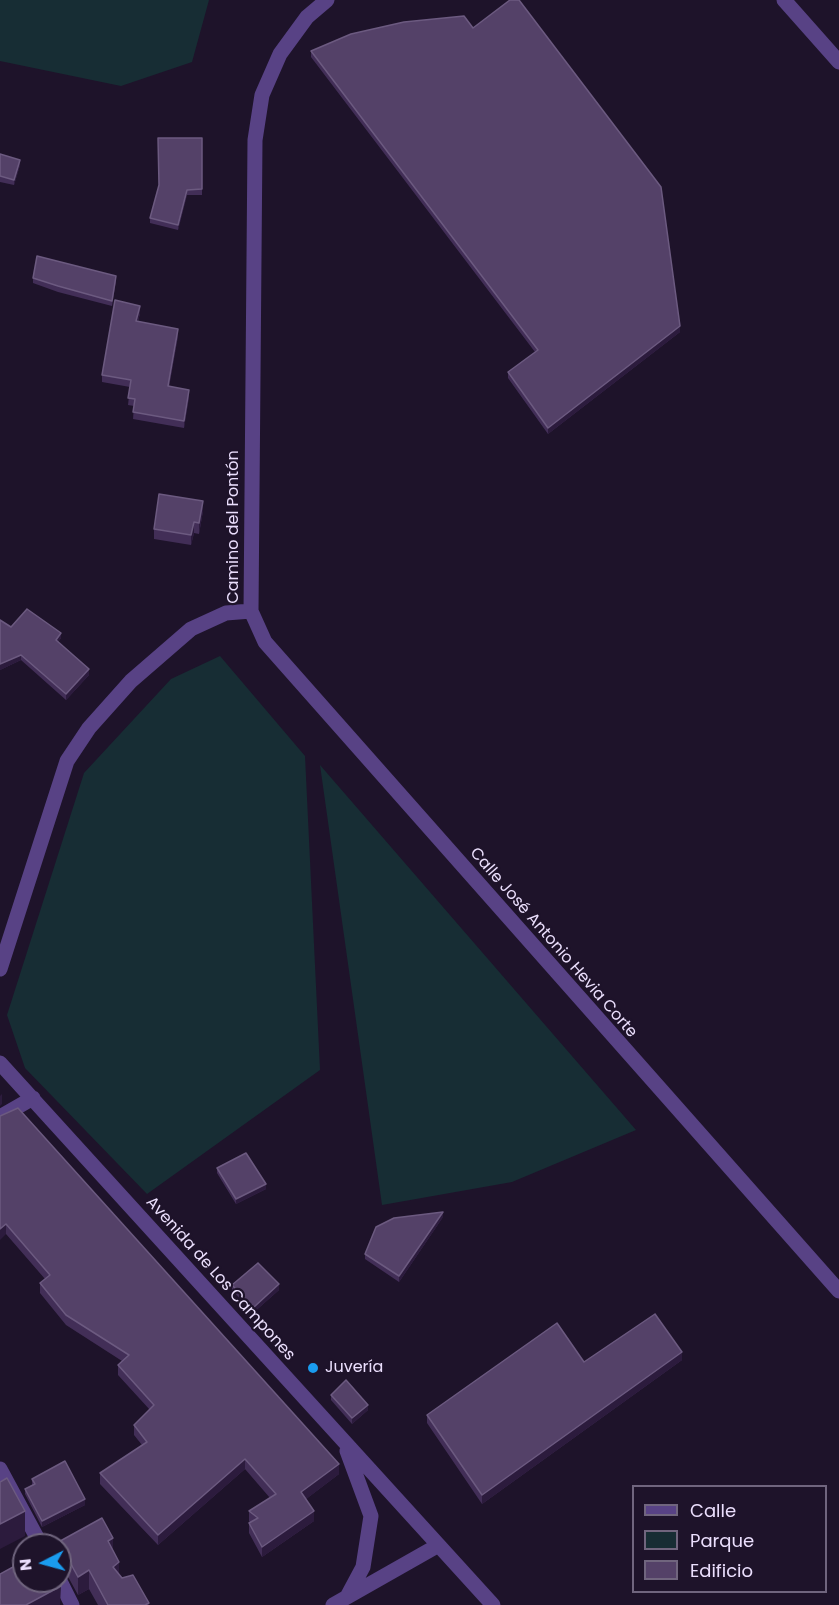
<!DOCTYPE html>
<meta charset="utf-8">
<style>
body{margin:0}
#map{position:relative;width:839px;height:1605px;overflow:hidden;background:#1e132a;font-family:Poppins,sans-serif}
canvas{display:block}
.legend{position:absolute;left:632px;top:1485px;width:195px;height:108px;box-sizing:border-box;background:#1e132a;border:2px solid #70657e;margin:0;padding:8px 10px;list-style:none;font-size:18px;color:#ebdffd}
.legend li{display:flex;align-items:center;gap:12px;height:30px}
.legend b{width:30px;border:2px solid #70657e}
.north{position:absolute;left:12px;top:1533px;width:60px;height:60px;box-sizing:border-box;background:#1e132a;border:2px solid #70657e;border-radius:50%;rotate:264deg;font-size:16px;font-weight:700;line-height:24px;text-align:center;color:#ebdffd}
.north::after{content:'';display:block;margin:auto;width:21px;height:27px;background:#1a9bee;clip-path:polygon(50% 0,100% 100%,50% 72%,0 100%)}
</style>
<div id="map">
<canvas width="839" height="1605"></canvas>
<ul class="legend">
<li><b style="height:8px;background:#584285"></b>Calle</li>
<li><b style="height:16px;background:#172d34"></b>Parque</li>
<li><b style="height:16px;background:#544168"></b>Edificio</li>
</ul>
<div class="north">N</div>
</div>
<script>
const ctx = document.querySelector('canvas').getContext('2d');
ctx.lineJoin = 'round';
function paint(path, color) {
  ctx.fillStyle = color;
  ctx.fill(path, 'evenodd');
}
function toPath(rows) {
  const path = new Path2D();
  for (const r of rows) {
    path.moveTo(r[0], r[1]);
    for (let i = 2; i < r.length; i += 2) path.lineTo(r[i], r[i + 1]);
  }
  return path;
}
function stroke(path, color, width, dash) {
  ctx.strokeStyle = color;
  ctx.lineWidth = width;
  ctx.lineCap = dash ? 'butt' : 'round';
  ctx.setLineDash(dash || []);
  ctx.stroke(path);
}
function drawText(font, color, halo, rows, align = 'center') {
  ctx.font = font + ' Poppins,sans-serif';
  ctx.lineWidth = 4.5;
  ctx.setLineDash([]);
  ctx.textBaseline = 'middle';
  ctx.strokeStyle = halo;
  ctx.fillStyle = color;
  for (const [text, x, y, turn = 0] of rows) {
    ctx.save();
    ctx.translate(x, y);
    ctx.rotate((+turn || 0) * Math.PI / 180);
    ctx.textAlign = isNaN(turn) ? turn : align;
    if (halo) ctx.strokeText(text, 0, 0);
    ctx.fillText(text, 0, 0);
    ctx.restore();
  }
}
paint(toPath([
 [0,0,209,0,192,62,121,86,0,61],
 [220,656,305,756,320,1070,147,1194,25,1068,7,1015,84,773,171,679],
 [320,765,636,1130,512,1182,382,1205]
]), '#172d34');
stroke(toPath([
 [784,0,839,62],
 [251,611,265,642,839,1291],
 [0,969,67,761,89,728,131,681,191,629,226,613,251,611,255,140,262,95,280,54,307,17,327,0],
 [0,1063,493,1605],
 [0,1117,33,1098],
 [347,1451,371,1516,363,1567,348,1595],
 [0,1469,41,1545],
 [60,1581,72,1605],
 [333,1605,437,1546]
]), '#584285', 15);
paint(toPath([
 [311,51,680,332,548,434,508,378,508,372,535,352,311,57],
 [202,138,202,195,187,195,178,230,150,223,150,218,159,185],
 [0,154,20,165,14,185,0,182],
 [33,278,116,281,112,306,58,292,33,283],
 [140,313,138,322,178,336,169,387,189,397,184,428,133,419,134,406,128,405,130,387,102,382,102,375],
 [203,511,199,534,194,533,191,545,154,539,154,529],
 [0,620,11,627,61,638,58,642,89,675,66,700,21,660,0,670],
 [0,1116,339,1474,306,1499,314,1521,262,1557,249,1533,249,1523,250,1522,249,1521,249,1511,270,1498,245,1469,158,1545,100,1484,100,1473,142,1445,134,1435,134,1425,150,1410,118,1375,118,1365,122,1361,66,1325,40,1293,40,1283,45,1279,6,1234],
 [217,1168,266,1189,236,1204,217,1173],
 [443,1217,399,1282,365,1259,365,1254],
 [232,1285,279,1290,253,1313,232,1290],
 [682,1360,482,1504,427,1423,427,1415,584,1362],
 [331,1395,368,1410,352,1424,331,1400],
 [32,1479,85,1505,42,1527,25,1494,25,1489,32,1485],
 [60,1545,113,1550,119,1574,149,1605,98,1605,89,1589,78,1595,66,1573,60,1573]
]), '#422e57');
paint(toPath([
 [20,160,20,165,14,185,14,180],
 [187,190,187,195,178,230,178,225],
 [140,306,140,313,136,329,136,321],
 [680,326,680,332,548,434,548,428],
 [178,329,178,336,168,393,168,386],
 [189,390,189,397,184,428,184,421],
 [203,501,203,511,199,534,199,523],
 [194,522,194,533,191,545,191,535],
 [61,633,61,638,56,645,56,640],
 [21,655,21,660,0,670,0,664],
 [89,669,89,675,66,700,66,694],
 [2,1094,2,1104,0,1106,0,1096],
 [266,1184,266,1189,236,1204,236,1199],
 [443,1212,443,1217,399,1282,399,1276],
 [6,1224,6,1234,0,1240,0,1229],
 [279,1284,279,1290,253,1313,253,1308],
 [682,1352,682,1360,482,1504,482,1495],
 [368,1405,368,1410,352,1424,352,1418],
 [245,1459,245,1469,158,1545,158,1535],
 [339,1464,339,1474,301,1503,301,1492],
 [85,1499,85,1505,42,1527,42,1521],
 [25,1511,25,1536,0,1549,0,1524],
 [314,1511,314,1521,262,1557,262,1547],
 [113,1538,113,1556,108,1541],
 [119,1562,119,1580,113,1567],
 [89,1570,89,1589,78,1595,78,1577],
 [61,1586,60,1605,26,1605]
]), '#2c1b3d');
const building = toPath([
 [510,0,519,0,661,187,680,326,548,428,508,372,538,350,311,51,351,34,404,22,464,16,473,28,510,0],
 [158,138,202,138,202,189,187,190,178,225,150,218,159,185,158,138],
 [0,154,20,160,14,180,0,176,0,154],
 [37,256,116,276,112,301,58,286,33,278,37,256],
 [115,300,140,306,136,321,178,329,168,386,189,390,184,421,133,412,135,399,128,398,131,380,102,375,115,300],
 [159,494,203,501,199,523,194,522,191,535,154,529,159,494],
 [27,609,61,633,56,640,89,669,66,694,21,655,0,664,0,620,11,627,27,609],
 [18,1108,339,1464,301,1492,314,1511,262,1547,249,1523,258,1518,249,1511,276,1494,245,1459,158,1535,100,1473,147,1442,134,1425,154,1405,118,1365,129,1355,66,1315,40,1283,50,1275,6,1224,0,1229,0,1116,18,1108],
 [246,1153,266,1184,236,1199,217,1168,246,1153],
 [443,1212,399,1276,365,1254,376,1227,394,1218,443,1212],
 [258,1263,279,1284,253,1308,232,1285,258,1263],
 [655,1314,682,1352,482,1495,427,1415,557,1323,584,1362,655,1314],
 [346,1380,368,1405,352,1418,331,1395,346,1380],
 [65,1461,85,1499,42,1521,25,1489,35,1484,32,1479,65,1461],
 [7,1478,25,1511,0,1524,0,1482,7,1478],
 [102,1518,113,1538,108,1541,119,1562,113,1567,122,1578,133,1575,149,1603,145,1605,108,1605,89,1570,78,1577,66,1555,60,1554,60,1545,53,1545,102,1518],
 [24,1561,24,1581,59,1581,61,1586,26,1605,0,1605,0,1574,24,1561]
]);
paint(building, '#544168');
stroke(building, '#6c5a80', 1.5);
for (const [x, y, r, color] of [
 [313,1368,6,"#1a9bee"]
]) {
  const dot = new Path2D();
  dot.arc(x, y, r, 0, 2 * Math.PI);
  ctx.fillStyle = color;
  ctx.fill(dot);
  stroke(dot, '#1e132a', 2);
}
drawText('16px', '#ebdffd', '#1e132a', [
 ["Camino del Pontón",234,527,-90],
 ["Calle José Antonio Hevia Corte",553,943,49],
 ["Avenida de Los Campones",220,1279,48]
]);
drawText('16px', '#ebdffd', '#1e132a', [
 ["Juvería",325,1368]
], 'left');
</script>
